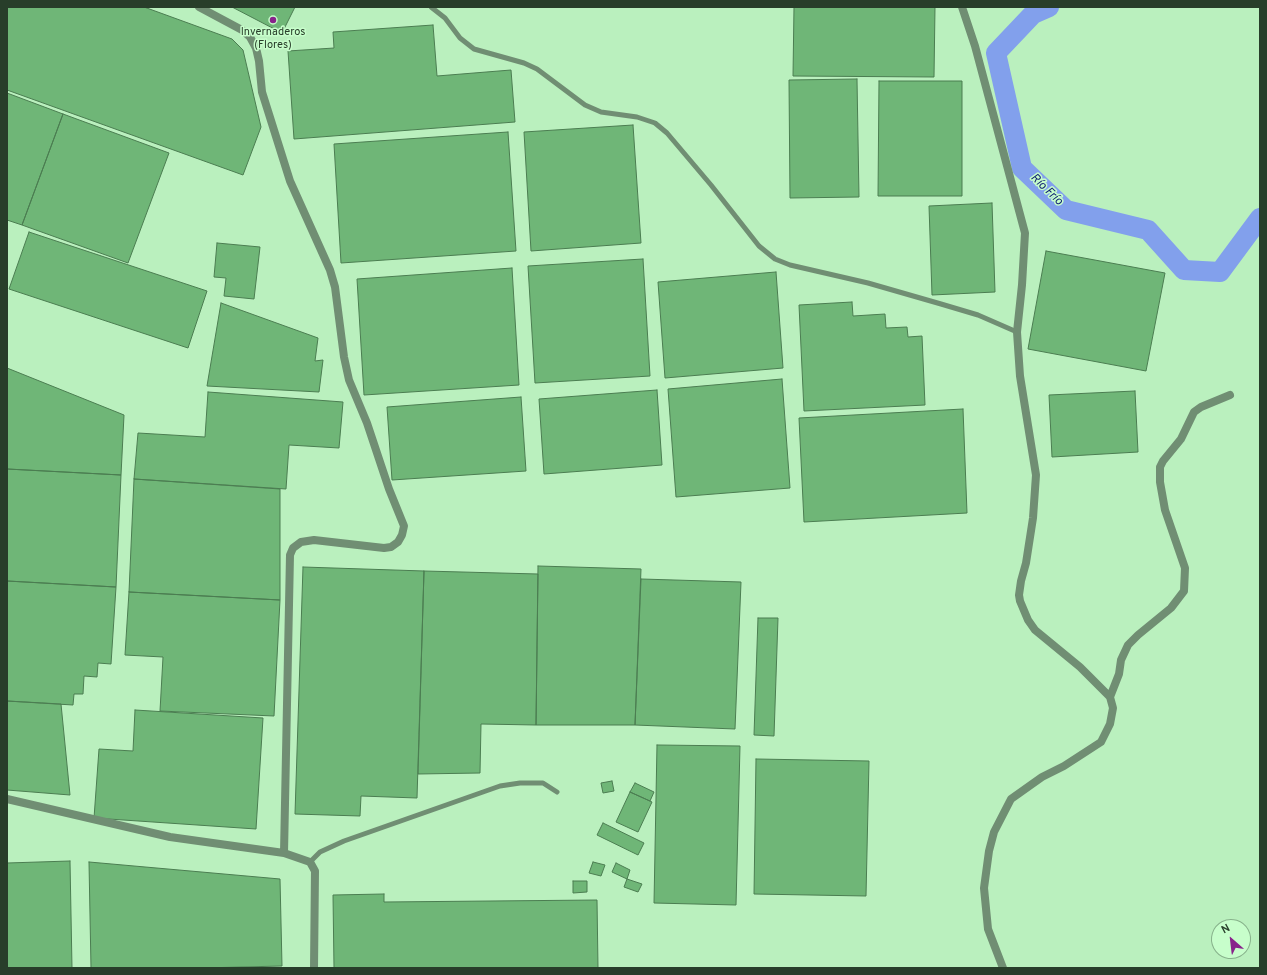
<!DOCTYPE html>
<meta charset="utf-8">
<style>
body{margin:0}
#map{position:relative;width:1267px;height:975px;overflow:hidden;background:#baf0be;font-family:Overpass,sans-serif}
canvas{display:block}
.frame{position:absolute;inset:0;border:8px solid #283e2a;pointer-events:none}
.north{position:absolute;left:1211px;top:919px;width:40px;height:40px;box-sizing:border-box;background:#c7fecb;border:1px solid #87b18b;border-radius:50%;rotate:332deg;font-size:11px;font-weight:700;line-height:16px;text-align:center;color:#283e2a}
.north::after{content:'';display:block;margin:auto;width:14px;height:18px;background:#88238b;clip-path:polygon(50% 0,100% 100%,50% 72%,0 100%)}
</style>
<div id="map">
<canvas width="1267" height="975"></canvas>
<div class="frame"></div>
<div class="north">N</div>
</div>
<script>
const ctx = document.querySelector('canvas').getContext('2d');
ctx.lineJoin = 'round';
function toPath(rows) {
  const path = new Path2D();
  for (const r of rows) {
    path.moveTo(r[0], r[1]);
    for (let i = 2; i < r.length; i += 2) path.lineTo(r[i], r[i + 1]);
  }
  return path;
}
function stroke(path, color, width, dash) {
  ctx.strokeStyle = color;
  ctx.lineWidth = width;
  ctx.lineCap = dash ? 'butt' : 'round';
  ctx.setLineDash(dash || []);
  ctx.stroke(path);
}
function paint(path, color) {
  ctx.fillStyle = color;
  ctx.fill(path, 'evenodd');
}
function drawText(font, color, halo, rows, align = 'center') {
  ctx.font = font + ' Overpass,sans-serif';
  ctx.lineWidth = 3;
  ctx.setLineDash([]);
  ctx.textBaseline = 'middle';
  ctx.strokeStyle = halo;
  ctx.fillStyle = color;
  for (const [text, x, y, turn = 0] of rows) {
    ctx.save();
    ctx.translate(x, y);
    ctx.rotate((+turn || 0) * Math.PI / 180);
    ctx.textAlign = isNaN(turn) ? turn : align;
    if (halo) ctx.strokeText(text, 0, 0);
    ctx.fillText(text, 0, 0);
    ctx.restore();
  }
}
stroke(toPath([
 [1049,7,1033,14,996,53,1022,168,1066,210,1148,230,1184,270,1220,272,1260,218]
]), '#82a0ec', 20);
const building = toPath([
 [7,7,144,7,232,39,243,50,261,127,243,175,7,90,7,7],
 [232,7,295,7,282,33,232,7],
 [794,7,935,7,934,77,793,76,794,7],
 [433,25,437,76,511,70,515,122,294,139,288,51,334,48,333,32,433,25],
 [857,79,859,197,790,198,789,80,857,79],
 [879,81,962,81,962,196,878,196,879,81],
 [7,93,63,114,22,225,7,220,7,93],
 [63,114,169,153,128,263,22,225,63,114],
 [633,125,641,243,531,251,524,132,633,125],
 [508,132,516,251,341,263,334,144,508,132],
 [992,203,995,292,932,295,929,206,992,203],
 [29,232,207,291,188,348,9,289,29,232],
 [217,243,260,247,254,299,224,296,226,278,214,277,217,243],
 [1046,251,1165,273,1146,371,1028,349,1046,251],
 [643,259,650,376,535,383,528,266,643,259],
 [512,268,519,385,364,395,357,279,512,268],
 [776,272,783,368,665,378,658,282,776,272],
 [852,302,853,316,885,314,886,328,907,327,908,337,922,336,925,405,804,411,799,305,852,302],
 [221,303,318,338,315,361,323,360,319,392,207,386,221,303],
 [7,368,124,415,121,475,7,469,7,368],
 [782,379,790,488,676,497,668,389,782,379],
 [657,390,662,465,544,474,539,399,657,390],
 [1135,391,1138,452,1052,457,1049,395,1135,391],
 [208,392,343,402,339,448,289,445,286,489,134,479,138,433,205,437,208,392],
 [521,397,526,471,392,480,387,407,521,397],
 [963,409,967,513,804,522,799,418,963,409],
 [7,469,121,475,116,587,7,581,7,469],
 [134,479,280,489,280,600,129,592,134,479],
 [538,566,641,569,635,725,536,725,538,566],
 [303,567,424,571,417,798,361,796,360,816,295,814,303,567],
 [424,571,538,574,536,725,481,724,480,773,418,774,424,571],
 [641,579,741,582,735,729,635,725,641,579],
 [7,581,116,587,111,664,98,663,97,677,84,676,83,694,74,694,73,705,7,701,7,581],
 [129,592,280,600,274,716,160,711,163,657,125,655,129,592],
 [758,618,778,618,774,736,754,735,758,618],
 [7,701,61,704,70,795,7,790,7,701],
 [135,710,263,718,256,829,94,818,99,749,133,751,135,710],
 [657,745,740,746,736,905,654,903,657,745],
 [756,759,869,761,866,896,754,894,756,759],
 [612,781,614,791,603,793,601,783,612,781],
 [635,783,654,792,650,801,630,792,635,783],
 [630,792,652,802,638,832,616,822,630,792],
 [603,823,644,843,638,855,597,835,603,823],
 [70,861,72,968,7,968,7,863,70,861],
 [89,862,280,879,282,966,202,968,91,968,89,862],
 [593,862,605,865,601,876,589,873,593,862],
 [616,863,630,870,627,879,612,872,616,863],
 [627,879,642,884,638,892,624,887,627,879],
 [573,881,587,881,587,892,573,893,573,881],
 [384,894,384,902,597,900,598,968,334,968,333,895,384,894]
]);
paint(building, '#6fb677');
stroke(building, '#4b7d51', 1);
stroke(toPath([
 [431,7,445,18,460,38,474,49,524,63,537,69,585,105,601,112,637,117,655,123,667,133,711,185,759,246,775,259,790,265,868,283,941,304,978,315,1017,332],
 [310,862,320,852,344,841,500,786,520,783,543,783,557,792]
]), '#708e73', 5);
stroke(toPath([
 [199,7,242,30,250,37,256,48,259,61,262,92,290,181,330,270,335,287,344,357,349,380,367,423,389,489,404,526,402,535,398,542,391,547,384,548,314,540,301,542,293,548,290,555,284,853],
 [962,7,975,46,1025,233,1022,285,1017,332,1020,376,1036,475,1033,518,1026,563,1021,581,1019,595,1020,601,1028,620,1035,630,1080,667,1110,697,1113,708,1110,724,1101,742,1064,766,1042,777,1011,799,994,832,989,851,984,888,988,929,1003,968],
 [1110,697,1119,674,1121,660,1128,645,1138,635,1171,608,1184,591,1185,568,1165,510,1160,482,1160,467,1163,461,1181,439,1194,412,1201,407,1230,395],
 [7,799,170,837,284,853,310,862,315,871,314,968]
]), '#708e73', 8);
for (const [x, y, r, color] of [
 [273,20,4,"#88238b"]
]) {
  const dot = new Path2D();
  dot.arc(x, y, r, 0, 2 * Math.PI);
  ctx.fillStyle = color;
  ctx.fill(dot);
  stroke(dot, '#c7fecb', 1.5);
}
drawText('11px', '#283e2a', '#c7fecb', [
 ["Invernaderos",273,33],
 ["(Flores)",273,46]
]);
drawText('italic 12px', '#0c1b71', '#c7fecb', [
 ["Río Frío",1046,190,44]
]);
</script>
